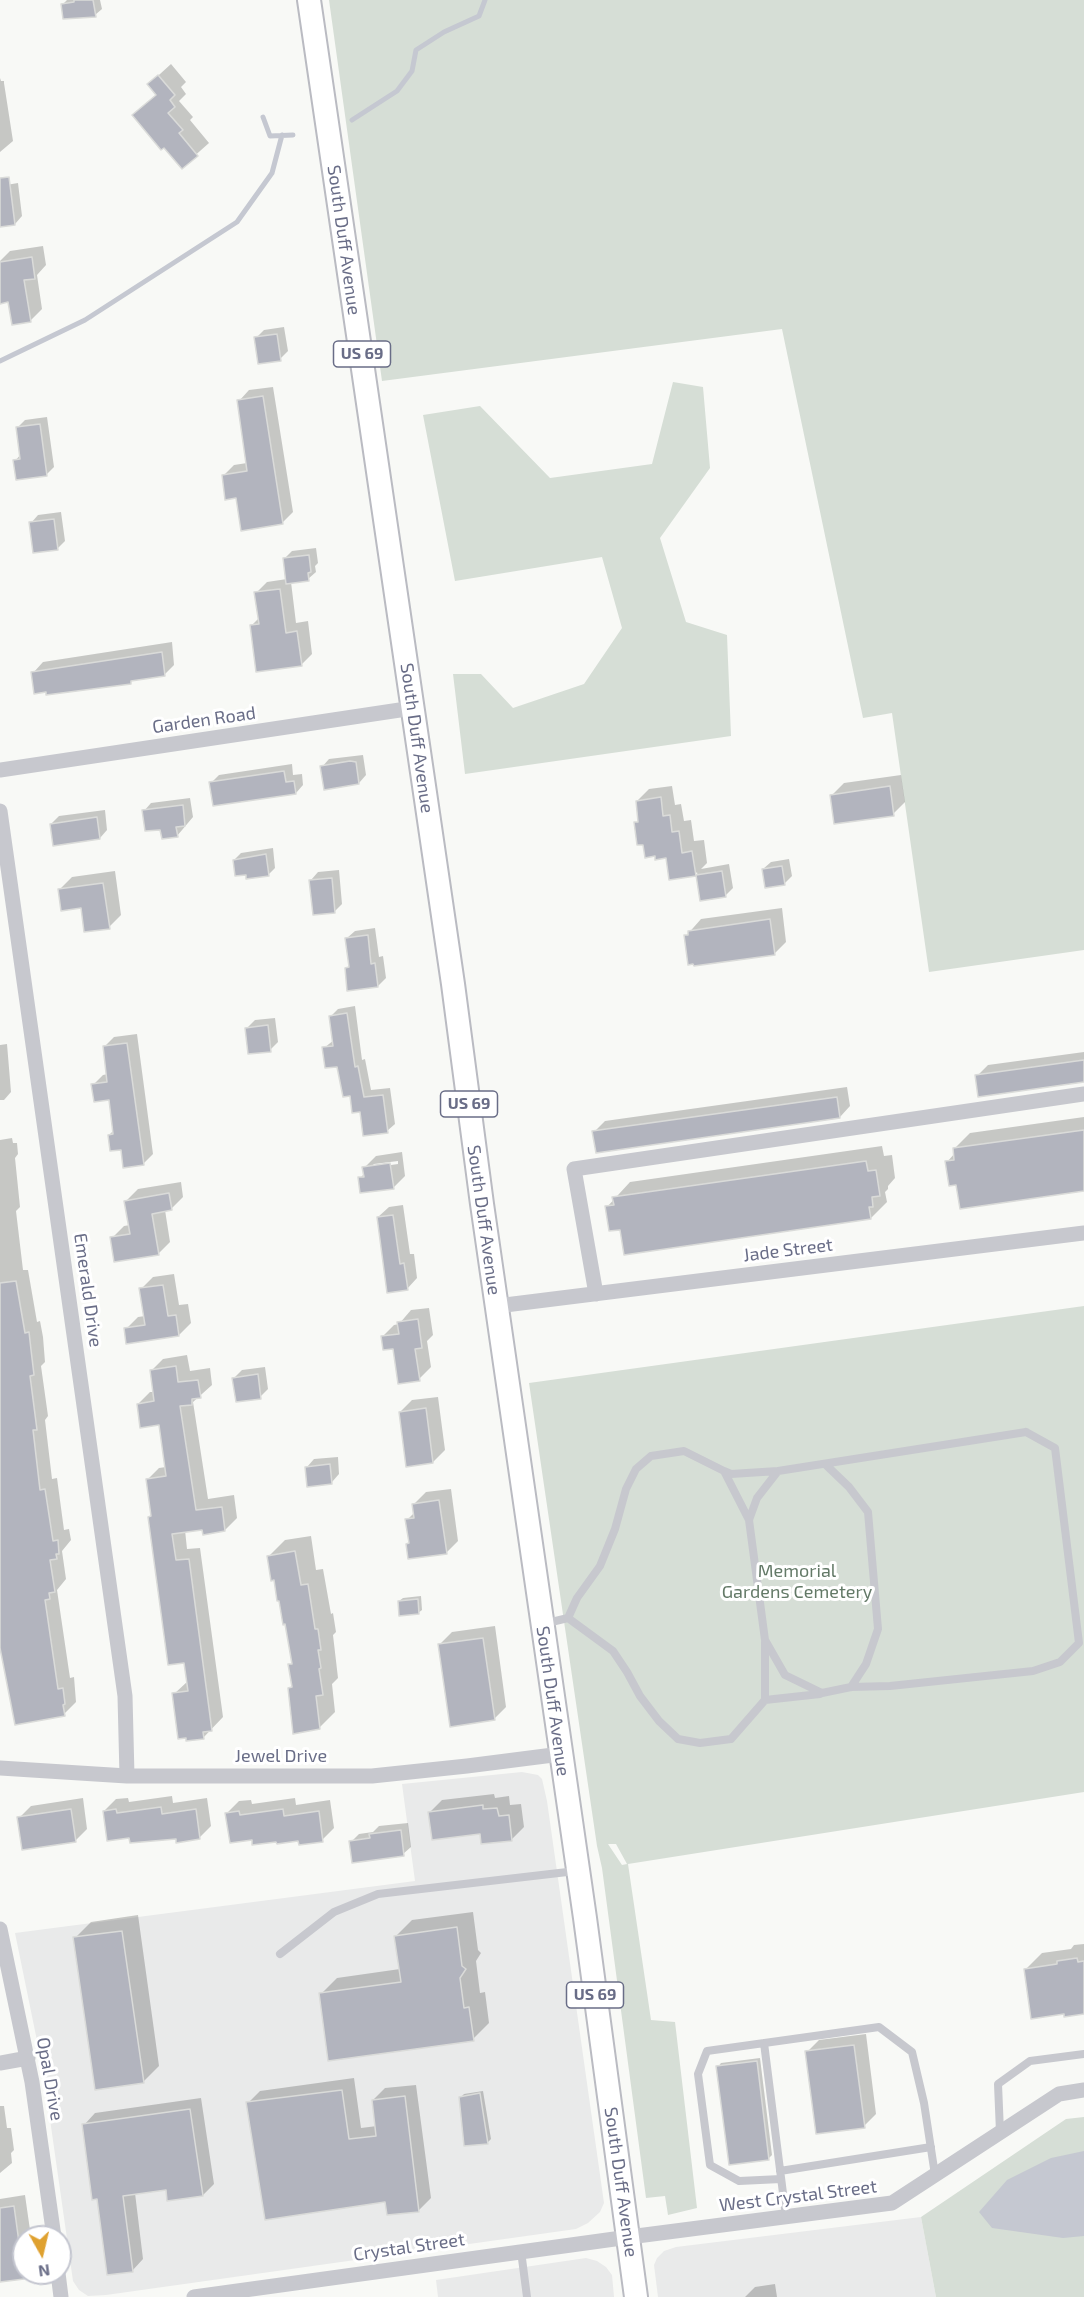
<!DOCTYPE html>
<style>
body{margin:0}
#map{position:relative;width:1084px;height:2297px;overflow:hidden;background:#f8f9f6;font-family:"Exo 2",sans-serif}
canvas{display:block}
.north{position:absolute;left:12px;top:2225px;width:60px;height:60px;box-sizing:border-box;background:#fff;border:2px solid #c3c5cf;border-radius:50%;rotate:172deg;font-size:16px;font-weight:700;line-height:24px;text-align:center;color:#696d87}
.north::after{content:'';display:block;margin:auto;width:21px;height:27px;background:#dfa130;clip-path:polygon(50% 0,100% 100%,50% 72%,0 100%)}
</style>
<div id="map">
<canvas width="1084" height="2297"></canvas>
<div class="north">N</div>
</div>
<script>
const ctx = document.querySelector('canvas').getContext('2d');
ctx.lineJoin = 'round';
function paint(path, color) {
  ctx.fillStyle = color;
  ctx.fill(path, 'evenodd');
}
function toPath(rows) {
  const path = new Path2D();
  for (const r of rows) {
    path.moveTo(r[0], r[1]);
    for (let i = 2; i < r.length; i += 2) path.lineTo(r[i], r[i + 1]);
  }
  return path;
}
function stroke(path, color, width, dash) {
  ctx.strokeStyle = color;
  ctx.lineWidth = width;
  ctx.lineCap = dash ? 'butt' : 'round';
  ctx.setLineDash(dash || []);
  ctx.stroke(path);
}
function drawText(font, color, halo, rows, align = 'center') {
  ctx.font = font + ' "Exo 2",sans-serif';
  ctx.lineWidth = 6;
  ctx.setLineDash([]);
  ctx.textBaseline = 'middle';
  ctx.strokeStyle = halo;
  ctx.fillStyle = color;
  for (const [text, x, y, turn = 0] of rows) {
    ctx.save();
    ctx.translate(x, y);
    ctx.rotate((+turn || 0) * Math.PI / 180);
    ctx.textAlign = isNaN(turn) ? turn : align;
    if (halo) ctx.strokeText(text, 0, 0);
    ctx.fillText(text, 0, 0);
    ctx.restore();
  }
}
paint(toPath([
 [522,1772,538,1775,542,1779,547,1801,604,2203,600,2212,588,2223,576,2229,106,2295,88,2296,79,2290,73,2281,43,2070,15,1933,415,1881,402,1784],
 [921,2217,936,2297,658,2297,654,2265,657,2258,664,2251,676,2247],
 [586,2258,597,2261,606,2267,612,2275,614,2297,438,2297,436,2280]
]), '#e9eaea');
paint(toPath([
 [329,0,1084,0,1084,950,929,972,892,713,863,718,782,329,382,381],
 [673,382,703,387,710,468,660,538,686,622,727,635,731,736,465,774,453,674,481,674,513,708,584,684,622,628,602,557,455,581,423,415,480,406,550,478,652,464],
 [1084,1306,1084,1792,628,1864,651,2020,675,2022,697,2208,668,2215,665,2196,646,2198,602,1868,597,1846,529,1383],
 [608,1844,616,1844,627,1864,622,1865],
 [1084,2117,1084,2297,936,2297,921,2217,1066,2119]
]), '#d6ded6');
paint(toPath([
 [1084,2151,1084,2236,1063,2238,992,2228,979,2212,1007,2180,1051,2158]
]), '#c5c8d1');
paint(toPath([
 [67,0,100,0,102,9,95,15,62,5],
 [171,64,186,82,181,87,186,94,179,101,193,117,190,120,209,143,182,167,134,115,157,94,149,84],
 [0,78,1,81,4,81,4,83,13,141,0,152],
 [18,183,22,216,15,224,0,226,0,186],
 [43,246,46,265,37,275,42,309,30,321,9,301,0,282,0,261,10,251],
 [284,327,288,351,280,359,256,338,264,330],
 [273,387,293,512,282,523,237,496,223,476,234,465,247,463,239,401,249,390],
 [47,417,54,467,46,475,15,461,21,454,18,427,25,420],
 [61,512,65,541,57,549,31,523,38,515],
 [316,548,318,563,315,566,316,572,308,579,291,582,296,623,308,621,312,654,301,665,251,626,259,618,256,593,267,582,287,579,284,559,292,551],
 [172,642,174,665,164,675,134,679,131,682,33,673,43,662],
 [363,755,366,775,359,783,322,767,329,759],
 [292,764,293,775,302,774,303,785,296,793,211,783,219,775],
 [901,775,905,802,893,814,832,795,844,783],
 [672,786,675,805,681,804,684,821,691,820,694,841,704,840,707,863,701,869,729,864,733,888,725,896,701,900,697,872,695,875,667,857,656,855,644,843,636,823,640,819,637,801,649,789],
 [190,798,193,817,177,836,162,828,144,811,151,803],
 [105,810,107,830,100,838,51,824,59,816],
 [273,848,275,868,268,875,247,873,234,860,241,853],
 [789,859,792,876,784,884,763,869,771,862],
 [339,870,342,904,334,912,311,880,318,872],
 [115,871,121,915,109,927,60,889,72,877],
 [782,908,786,942,774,954,686,936,701,919],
 [375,928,379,957,383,956,386,978,378,986,346,969,350,965,347,938,355,931],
 [355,1006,362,1060,365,1059,371,1090,390,1088,395,1124,387,1131,361,1110,339,1065,324,1048,334,1040,331,1016,338,1009],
 [275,1018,278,1042,270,1050,247,1028,255,1020],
 [137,1034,153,1154,143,1164,122,1148,109,1135,114,1130,110,1098,93,1085,103,1075,108,1074,104,1047,114,1037],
 [7,1044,11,1092,4,1100,0,1100,0,1045],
 [1084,1052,1084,1081,977,1076,988,1065],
 [847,1087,850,1106,840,1117,594,1132,605,1121],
 [1084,1117,1084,1190,958,1184,947,1162,955,1153,954,1149,970,1133],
 [12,1138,13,1143,17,1143,18,1154,15,1158,20,1207,16,1211,23,1270,28,1270,37,1322,40,1321,43,1337,45,1362,41,1366,48,1416,45,1420,52,1479,57,1478,64,1530,69,1529,71,1540,62,1551,66,1579,57,1590,70,1678,74,1677,76,1702,64,1714,0,1647,0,1140],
 [882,1146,884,1156,892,1155,895,1178,888,1186,888,1189,885,1192,887,1202,871,1218,621,1228,607,1207,630,1182],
 [402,1152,405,1176,393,1188,360,1178,365,1173,364,1168,376,1156],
 [398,1161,398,1164,370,1168,374,1164],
 [181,1182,183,1197,171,1209,165,1210,170,1242,158,1254,112,1238,124,1226,130,1225,126,1201,138,1189],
 [403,1205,410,1254,414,1254,417,1278,407,1289,378,1217,389,1207],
 [174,1274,179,1305,188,1304,191,1323,179,1335,126,1329,138,1317,145,1316,141,1289,153,1277],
 [429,1308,433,1335,427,1341,431,1367,419,1379,394,1347,382,1337,394,1325,399,1324,411,1310],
 [187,1355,190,1371,210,1368,212,1385,193,1402,208,1499,234,1495,237,1518,225,1530,204,1528,185,1530,187,1549,200,1548,223,1717,203,1738,174,1694,188,1681,185,1661,149,1517,153,1514,147,1480,159,1468,166,1467,160,1423,138,1404,150,1392,154,1392,151,1371,163,1359],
 [265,1367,268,1389,260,1397,234,1378,242,1370],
 [438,1397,445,1450,433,1462,400,1412,412,1400],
 [338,1457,339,1474,332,1482,307,1467,314,1459],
 [451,1489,458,1541,446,1553,407,1544,410,1542,407,1520,415,1512,414,1504,426,1492],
 [311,1536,316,1570,323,1569,331,1614,333,1613,336,1632,333,1635,338,1678,332,1684,335,1712,319,1728,290,1688,293,1685,290,1665,293,1662,287,1623,269,1556,285,1540],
 [421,1596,422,1610,418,1613,399,1601,403,1598],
 [495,1626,506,1707,494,1719,440,1644,452,1632],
 [494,1794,495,1798,509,1796,510,1805,521,1804,524,1827,512,1839,481,1833,430,1812,442,1800],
 [172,1796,173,1803,207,1798,211,1826,199,1838,130,1836,104,1811,116,1799,128,1798,129,1802],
 [83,1798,87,1829,75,1841,19,1818,31,1806],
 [295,1798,296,1805,330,1800,334,1828,322,1840,253,1838,227,1813,239,1801,251,1800,252,1804],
 [408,1823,411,1847,403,1854,351,1842,359,1834,373,1832,379,1826],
 [473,1912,478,1950,481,1953,476,1961,480,1993,485,1992,489,2023,473,2039,321,1994,337,1978,400,1969,396,1936,412,1920],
 [138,1915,159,2066,143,2082,75,1938,91,1922],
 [1084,1944,1084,2013,1066,2012,1026,1969,1042,1953,1071,1949,1074,1945],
 [866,2034,876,2114,864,2126,807,2052,819,2040],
 [760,2058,772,2155,768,2159,718,2067,721,2063],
 [354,2078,361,2128,377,2126,373,2100,385,2088,416,2085,431,2198,419,2210,386,2200,248,2103,260,2091],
 [483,2091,491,2139,488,2142,460,2098,464,2094],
 [201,2098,214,2184,203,2195,167,2189,135,2193,143,2259,132,2271,98,2198,84,2125,95,2113],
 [0,2106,4,2106,7,2128,11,2128,14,2150,11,2153,12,2163,0,2173],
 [25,2195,31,2237,24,2237,24,2273,27,2273,23,2277,0,2281,0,2199],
 [775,2284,777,2297,745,2297,755,2287]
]), '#0003');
stroke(toPath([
 [263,117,270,136,293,135],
 [352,120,397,91,412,71,416,50,444,32,479,16,485,0],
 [0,361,85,320,237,222,272,173,282,135]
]), '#c5c8d1', 5);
const building = toPath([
 [74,0,93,0,96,17,63,19,61,4,74,2,74,0],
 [158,75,175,95,170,100,175,107,168,113,183,130,179,133,198,156,182,169,164,148,161,150,132,115,156,95,147,84,158,75],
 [9,177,15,225,0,227,0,178,9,177],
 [32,257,35,279,24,280,31,322,12,325,8,302,0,304,0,262,32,257],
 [277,334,281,361,258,364,254,337,277,334],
 [263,396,283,524,241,531,236,498,225,500,222,475,247,471,237,400,263,396],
 [40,424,47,476,16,480,13,460,20,459,16,427,40,424],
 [54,519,58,550,33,553,29,522,54,519],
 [309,555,311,572,308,573,309,581,286,584,283,558,309,555],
 [280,589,286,633,297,631,302,666,256,672,250,625,259,624,254,592,280,589],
 [162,652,165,676,131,681,131,684,46,695,46,692,34,694,31,672,162,652],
 [350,761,356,762,359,784,324,790,320,766,350,761],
 [284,771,286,782,294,781,296,794,213,806,209,782,284,771],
 [890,786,894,816,834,824,830,795,890,786],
 [661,797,663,816,670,815,672,832,679,831,682,853,692,851,696,876,669,880,666,858,655,860,655,856,645,858,643,845,637,845,634,822,638,822,636,801,661,797],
 [183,805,185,826,176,827,178,837,162,839,160,830,145,831,142,810,183,805],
 [97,817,100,839,53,846,50,824,97,817],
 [266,854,269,876,246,879,246,875,235,876,233,860,266,854],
 [782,866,785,885,765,888,762,869,782,866],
 [722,871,726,897,700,901,696,875,722,871],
 [332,878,335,913,313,915,309,880,332,878],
 [103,883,110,929,84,932,81,908,61,911,58,889,103,883],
 [770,919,775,955,694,966,693,964,688,965,684,935,688,935,688,931,770,919],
 [368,935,371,964,375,963,378,987,347,991,345,968,349,967,345,938,368,935],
 [347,1013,355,1067,358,1066,364,1097,383,1095,388,1133,363,1136,360,1112,352,1113,350,1096,343,1097,337,1067,325,1068,322,1047,333,1046,329,1016,347,1013],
 [268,1025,271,1052,248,1054,245,1028,268,1025],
 [127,1043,144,1165,123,1168,121,1150,110,1151,108,1135,113,1134,109,1100,94,1102,91,1084,107,1082,103,1046,127,1043],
 [1084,1060,1084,1082,978,1097,975,1075,1084,1060],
 [837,1097,840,1118,596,1153,592,1131,837,1097],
 [1084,1130,1084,1191,960,1209,956,1185,949,1186,945,1161,954,1160,953,1148,1084,1130],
 [866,1161,868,1171,876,1170,880,1196,872,1197,873,1207,869,1207,871,1219,624,1255,620,1230,609,1231,605,1206,614,1205,612,1197,866,1161],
 [390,1163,394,1189,360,1193,358,1177,364,1177,362,1167,390,1163],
 [169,1193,172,1210,152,1214,159,1255,114,1262,110,1237,130,1234,124,1201,169,1193],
 [393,1215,400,1264,404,1263,408,1290,387,1293,377,1217,393,1215],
 [16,1281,25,1333,29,1332,31,1350,34,1375,30,1376,37,1430,33,1430,40,1490,45,1489,53,1541,58,1540,59,1554,56,1554,57,1559,50,1560,55,1592,49,1593,50,1599,45,1600,58,1689,63,1688,65,1704,63,1705,65,1716,15,1725,0,1648,0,1283,16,1281],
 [163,1285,168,1316,176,1315,179,1336,126,1344,124,1328,145,1325,139,1288,163,1285],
 [418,1319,422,1348,415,1349,420,1381,398,1384,393,1349,383,1350,381,1336,399,1334,397,1322,418,1319],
 [176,1366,178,1382,198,1380,201,1398,192,1399,192,1405,180,1406,196,1510,222,1507,225,1531,203,1535,202,1530,172,1534,176,1560,189,1559,212,1731,203,1732,204,1739,186,1741,186,1738,178,1739,172,1693,188,1691,184,1663,168,1665,148,1517,151,1516,146,1479,166,1476,159,1425,140,1428,137,1404,154,1401,150,1370,176,1366],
 [258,1374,261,1399,236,1402,232,1378,258,1374],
 [426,1408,433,1463,406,1467,399,1412,426,1408],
 [330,1464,332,1484,307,1487,305,1467,330,1464],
 [439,1500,447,1554,408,1559,406,1544,409,1543,405,1519,414,1518,412,1504,439,1500],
 [295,1551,301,1585,308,1584,315,1629,318,1629,321,1650,318,1650,321,1668,319,1669,323,1695,316,1696,320,1729,293,1734,288,1688,292,1687,288,1664,292,1664,285,1624,283,1625,279,1601,277,1601,274,1580,271,1581,267,1556,295,1551],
 [418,1599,419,1614,399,1616,398,1601,418,1599],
 [483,1638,495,1720,450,1727,438,1644,483,1638],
 [483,1805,483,1809,497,1808,499,1816,509,1815,512,1841,481,1844,480,1834,432,1840,428,1812,483,1805],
 [161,1807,162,1814,196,1809,200,1839,176,1843,176,1839,130,1843,129,1838,107,1841,103,1811,116,1809,117,1813,161,1807],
 [71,1809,76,1842,22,1850,17,1817,71,1809],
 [283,1809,284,1816,319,1811,323,1842,299,1845,298,1841,277,1844,276,1842,252,1845,252,1840,230,1843,225,1813,239,1811,240,1815,283,1809],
 [401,1830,404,1856,352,1863,349,1841,370,1838,369,1834,401,1830],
 [457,1927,462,1966,466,1969,460,1978,464,2008,469,2007,474,2041,328,2061,319,1993,401,1982,394,1936,457,1927],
 [122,1931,144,2083,95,2090,73,1937,122,1931],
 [1077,1958,1078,1962,1084,1961,1084,2014,1064,2017,1064,2014,1031,2019,1024,1969,1057,1964,1057,1961,1077,1958],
 [854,2045,865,2128,816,2134,805,2051,854,2045],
 [757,2061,769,2160,729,2165,716,2066,757,2061],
 [342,2090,349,2139,376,2136,372,2100,405,2096,419,2212,387,2215,385,2202,265,2220,246,2102,342,2090],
 [480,2093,488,2144,464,2146,459,2097,480,2093],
 [190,2109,203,2196,167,2201,166,2190,123,2196,133,2272,107,2275,97,2199,92,2200,82,2124,190,2109],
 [14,2206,24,2279,0,2282,0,2208,14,2206]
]);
paint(building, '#b2b4be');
stroke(building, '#dadbd9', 1.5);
const primary = toPath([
 [309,0,453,984,482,1204,585,1918,636,2297]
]);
stroke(primary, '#babbc2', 26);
stroke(toPath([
 [1026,1432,1055,1448,1079,1643,1060,1662,1033,1671,890,1686,851,1687,822,1693,785,1675,765,1640,749,1520,757,1498,778,1471,1026,1432],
 [825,1464,849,1487,868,1512,878,1629,866,1664,851,1687],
 [724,1471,731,1474,778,1471],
 [568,1618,613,1651,627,1672,640,1696,659,1721,678,1739,700,1743,731,1739,765,1700,820,1694],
 [543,1624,568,1618,577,1598,600,1566,615,1529,626,1489,636,1469,651,1456,684,1451,724,1471,749,1520],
 [765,1642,765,1700],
 [280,1954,334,1912,378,1894,576,1871],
 [764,2043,786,2217],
 [1000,2132,998,2084,1030,2061,1084,2054],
 [780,2171,931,2147],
 [781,2179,739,2181,710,2165,698,2074,707,2051,879,2027,912,2052,924,2103,935,2175],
 [521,2251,527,2297]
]), '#c7c8ce', 8);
stroke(toPath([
 [0,770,413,708],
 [0,811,125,1696,127,1776],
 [596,1294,574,1169,1084,1094],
 [497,1306,1084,1233],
 [0,1768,127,1776,372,1776,467,1766,561,1754],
 [0,1929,32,2082,54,2237],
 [0,2063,28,2058],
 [58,2273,61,2297],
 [194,2297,629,2237,892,2203,1059,2094,1084,2090]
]), '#c7c8ce', 15);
stroke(primary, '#fff', 22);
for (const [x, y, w] of [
 [362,354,57],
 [469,1104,57],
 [595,1995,57]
]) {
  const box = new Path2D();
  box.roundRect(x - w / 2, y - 13, w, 26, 4.5);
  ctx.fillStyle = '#fff';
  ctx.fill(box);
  stroke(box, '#696d87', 1.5);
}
drawText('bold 16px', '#696d87', null, [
 ["US 69",362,354],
 ["US 69",469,1104],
 ["US 69",595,1995]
]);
drawText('18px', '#696d87', '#fff', [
 ["South Duff Avenue",344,240,82],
 ["Garden Road",204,720,-8],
 ["South Duff Avenue",417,738,82],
 ["South Duff Avenue",484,1220,82],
 ["Jade Street",788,1250,-7],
 ["Emerald Drive",88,1290,82],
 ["South Duff Avenue",553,1701,82],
 ["Jewel Drive",281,1756],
 ["Opal Drive",50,2079,80],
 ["South Duff Avenue",621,2182,82],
 ["West Crystal Street",798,2196,-7],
 ["Crystal Street",409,2247,-8]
]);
drawText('18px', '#637967', '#fff', [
 ["Memorial",797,1571],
 ["Gardens Cemetery",797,1592]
]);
</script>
